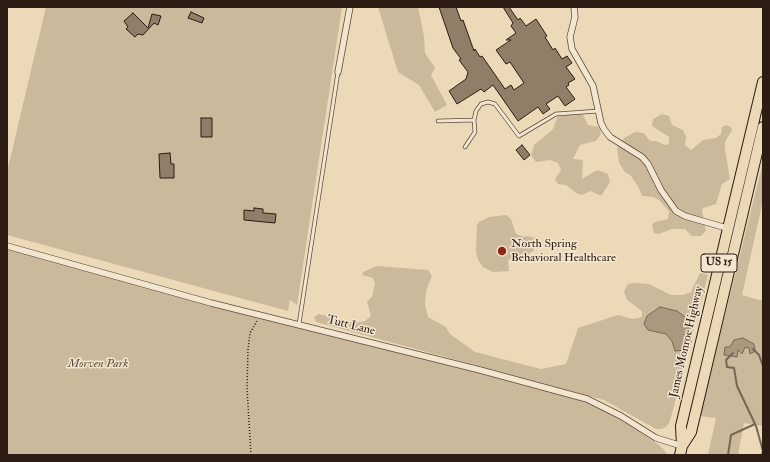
<!DOCTYPE html>
<style>
body{margin:0}
#map{position:relative;width:770px;height:462px;overflow:hidden;background:#ecd9b7;font-family:"IM FELL Double Pica",serif}
canvas{display:block}
.frame{position:absolute;inset:0;border:8px solid #2c1c13;pointer-events:none}
</style>
<div id="map">
<canvas width="770" height="462"></canvas>
<div class="frame"></div>
</div>
<script>
const ctx = document.querySelector('canvas').getContext('2d');
ctx.lineJoin = 'round';
function paint(path, color) {
  ctx.fillStyle = color;
  ctx.fill(path, 'evenodd');
}
function toPath(rows) {
  const path = new Path2D();
  for (const r of rows) {
    path.moveTo(r[0], r[1]);
    for (let i = 2; i < r.length; i += 2) path.lineTo(r[i], r[i + 1]);
  }
  return path;
}
function stroke(path, color, width, dash) {
  ctx.strokeStyle = color;
  ctx.lineWidth = width;
  ctx.lineCap = dash ? 'butt' : 'round';
  ctx.setLineDash(dash || []);
  ctx.stroke(path);
}
function drawText(font, color, halo, rows, align = 'center') {
  ctx.font = font + ' "IM FELL Double Pica",serif';
  ctx.lineWidth = 3;
  ctx.setLineDash([]);
  ctx.textBaseline = 'middle';
  ctx.strokeStyle = halo;
  ctx.fillStyle = color;
  for (const [text, x, y, turn = 0] of rows) {
    ctx.save();
    ctx.translate(x, y);
    ctx.rotate((+turn || 0) * Math.PI / 180);
    ctx.textAlign = isNaN(turn) ? turn : align;
    if (halo) ctx.strokeText(text, 0, 0);
    ctx.fillText(text, 0, 0);
    ctx.restore();
  }
}
paint(toPath([
 [46,7,342,7,297,305,290,300,288,311,7,235,7,172],
 [378,7,418,7,424,36,425,53,435,68,431,75,447,105,435,112,419,85,398,72],
 [580,113,583,115,588,125,599,127,601,134,596,141,580,145,573,159,583,160,582,179,597,170,608,174,610,182,602,195,599,195,591,191,582,195,576,193,566,185,558,184,555,179,561,170,558,163,550,160,536,162,531,155,534,145,553,129,558,116],
 [662,114,669,116,672,125,683,130,686,137,685,145,691,150,703,140,716,138,721,134,722,127,726,125,731,127,732,130,725,142,725,150,730,179,722,184,716,204,703,208,702,211,706,231,701,236,692,236,685,229,672,229,658,234,654,233,652,225,655,222,668,219,669,211,659,200,653,197,642,196,639,188,631,176,625,172,619,163,617,148,624,138,635,132,644,133,649,140,652,141,656,141,665,145,669,144,669,137,652,126,653,119],
 [763,162,763,200,742,295,763,301,763,426,744,423,738,455,708,455,716,418,700,416],
 [506,215,511,219,516,234,524,237,527,236,535,238,536,245,533,251,526,256,515,256,508,260,509,271,493,272,483,267,478,260,476,251,477,225,479,222,489,217],
 [7,249,47,257,589,399,659,445,666,452,667,455,7,455],
 [377,266,428,270,432,276,426,291,425,305,428,317,446,327,450,334,475,352,541,369,566,364,578,328,618,315,633,319,642,317,642,311,627,300,624,291,628,284,635,283,649,284,671,295,683,295,691,292,700,273,708,275,670,421,667,426,662,429,656,429,604,400,316,322,314,317,319,314,356,323,365,321,371,316,367,301,372,297,375,283,373,278,362,275,363,272]
]), '#cbb99b');
const water = toPath([
 [660,307,677,311,688,319,691,342,687,350,675,351,672,341,666,334,648,330,644,324,647,316,660,307],
 [743,338,754,344,755,351,750,354,749,348,745,347,742,354,738,350,737,357,724,355,725,347,730,347,734,340,743,338]
]);
paint(water, '#ab997f');
stroke(water, '#786754', 1);
stroke(toPath([
 [753,349,759,355,763,366],
 [733,353,726,360,727,367,734,368,737,386,756,426,763,451,762,455],
 [728,455,731,435,755,424]
]), '#786754', 2);
const building = toPath([
 [439,7,456,7,461,21,463,20,474,51,475,49,480,57,482,56,505,89,511,85,514,90,524,83,510,62,506,64,496,50,511,40,506,40,516,33,511,26,513,23,503,7,509,7,518,20,520,18,526,26,536,19,547,36,545,37,553,50,555,48,562,59,567,56,572,63,566,67,575,79,568,83,569,85,566,87,575,99,565,106,558,96,546,104,550,109,543,114,538,107,518,121,493,85,484,92,481,89,457,104,449,91,466,79,468,72,459,60,461,59,453,48,439,7],
 [191,12,204,18,202,23,188,18,191,12],
 [133,13,148,28,152,14,161,16,158,25,154,23,143,35,138,34,135,37,126,29,128,27,124,21,133,13],
 [201,118,212,118,212,137,201,137,201,118],
 [522,145,530,155,524,160,516,150,522,145],
 [170,153,171,164,174,164,174,178,160,178,159,154,170,153],
 [254,208,263,209,263,213,276,214,275,223,244,220,244,210,254,211,254,208]
]);
paint(building, '#907e68');
stroke(building, '#2c1c13', 1);
const service = toPath([
 [438,121,474,120,476,111,481,104,488,102,495,104,519,136,556,114,599,111],
 [465,147,475,132,474,120],
 [299,324,338,72]
]);
const minor = toPath([
 [574,7,575,17,570,37,572,49,593,86,601,123,604,129,610,137,642,157,648,164,661,190,676,211,685,216,730,229],
 [338,72,350,7],
 [7,246,211,303,480,370,587,399,621,416,656,438,682,446]
]);
const trunk = toPath([
 [682,446,691,432,763,127],
 [680,455,682,446,681,426,763,82]
]);
stroke(service, '#5c4b3c', 4.5);
stroke(minor, '#5c4b3c', 7);
stroke(trunk, '#2c1c13', 12);
stroke(toPath([
 [251,455,247,388,248,350,250,333,257,321]
]), '#2c1c13', 1.5, [1, 2]);
stroke(service, '#f3e6d0', 3);
stroke(minor, '#f3e6d0', 5.5);
stroke(trunk, '#ecd9b7', 10);
for (const [x, y, r, color] of [
 [502,251,5,"#8f2418"]
]) {
  const dot = new Path2D();
  dot.arc(x, y, r, 0, 2 * Math.PI);
  ctx.fillStyle = color;
  ctx.fill(dot);
  stroke(dot, '#f3e6d0', 1.5);
}
for (const [x, y, w] of [
 [719,263,36]
]) {
  const box = new Path2D();
  box.roundRect(x - w / 2, y - 9, w, 18, 3);
  ctx.fillStyle = '#f3e6d0';
  ctx.fill(box);
  stroke(box, '#2c1c13', 1);
}
drawText('bold 11px', '#2c1c13', null, [
 ["US 15",719,263]
]);
drawText('12px', '#2c1c13', '#f3e6d0', [
 ["North Spring",511,244],
 ["Behavioral Healthcare",511,258]
], 'left');
drawText('12px', '#2c1c13', '#f3e6d0', [
 ["Tutt Lane",351,326,14],
 ["James Monroe Highway",687,342,-77]
]);
drawText('italic 12px', '#5c4b3c', '#f3e6d0', [
 ["Morven Park",98,364]
]);
</script>
